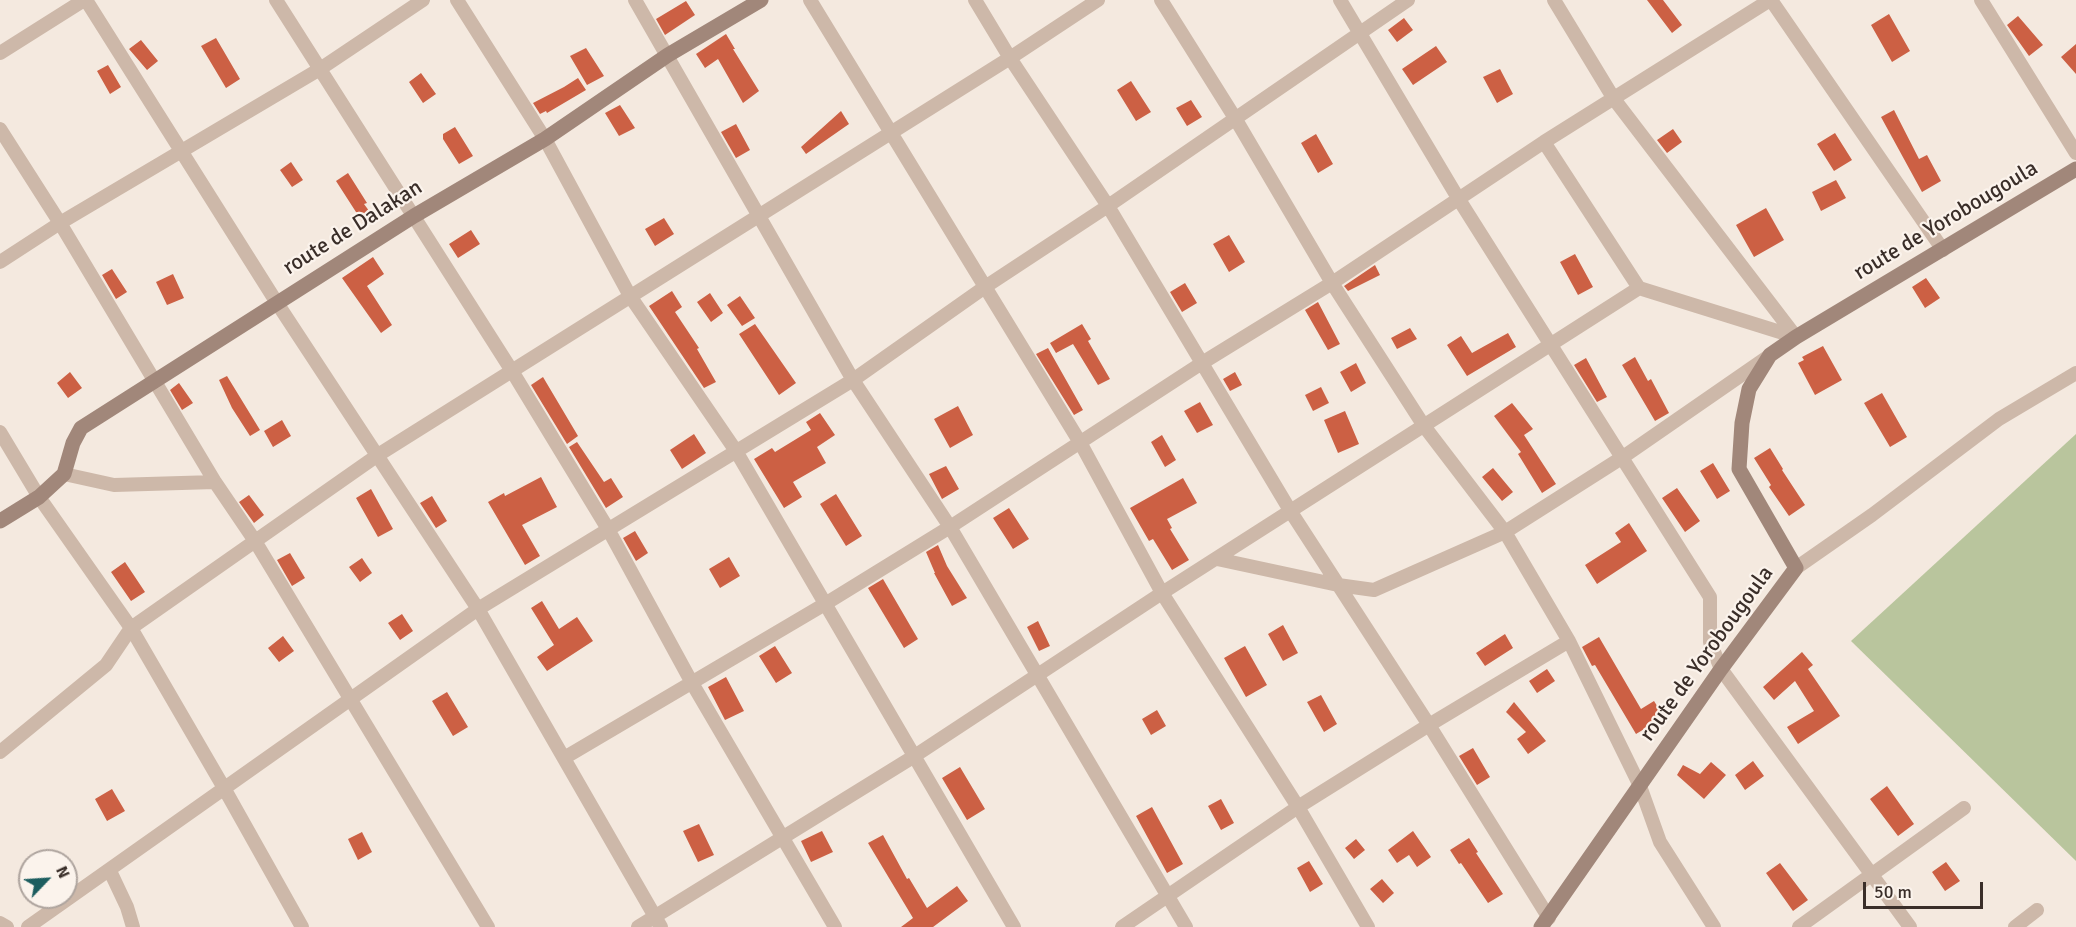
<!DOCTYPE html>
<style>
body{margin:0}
#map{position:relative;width:2076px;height:927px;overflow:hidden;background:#f4e9df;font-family:Signika,sans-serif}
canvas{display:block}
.north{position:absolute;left:18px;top:849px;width:60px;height:60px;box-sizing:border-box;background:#fbf3ec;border:2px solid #aea49e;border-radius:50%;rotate:65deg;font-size:16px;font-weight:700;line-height:24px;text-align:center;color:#3a2e29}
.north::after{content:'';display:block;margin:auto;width:21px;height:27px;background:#1c5d5f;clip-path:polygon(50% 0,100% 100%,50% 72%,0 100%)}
.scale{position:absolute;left:1863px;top:882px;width:120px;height:27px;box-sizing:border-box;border:3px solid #3a2e29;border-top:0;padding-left:8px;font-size:18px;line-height:21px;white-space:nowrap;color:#3a2e29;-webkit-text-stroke:4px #fbf3ec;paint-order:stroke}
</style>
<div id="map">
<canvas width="2076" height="927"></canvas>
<div class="north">N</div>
<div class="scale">50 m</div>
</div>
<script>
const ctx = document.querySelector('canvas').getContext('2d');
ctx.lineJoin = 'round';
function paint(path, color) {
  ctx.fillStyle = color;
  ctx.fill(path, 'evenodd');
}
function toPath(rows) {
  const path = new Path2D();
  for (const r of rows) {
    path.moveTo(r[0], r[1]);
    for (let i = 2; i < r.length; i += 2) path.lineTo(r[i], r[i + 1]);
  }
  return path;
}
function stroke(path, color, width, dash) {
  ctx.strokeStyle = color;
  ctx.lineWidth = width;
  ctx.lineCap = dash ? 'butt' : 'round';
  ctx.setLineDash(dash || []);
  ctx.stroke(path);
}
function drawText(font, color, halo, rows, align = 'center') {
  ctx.font = font + ' Signika,sans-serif';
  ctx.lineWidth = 4.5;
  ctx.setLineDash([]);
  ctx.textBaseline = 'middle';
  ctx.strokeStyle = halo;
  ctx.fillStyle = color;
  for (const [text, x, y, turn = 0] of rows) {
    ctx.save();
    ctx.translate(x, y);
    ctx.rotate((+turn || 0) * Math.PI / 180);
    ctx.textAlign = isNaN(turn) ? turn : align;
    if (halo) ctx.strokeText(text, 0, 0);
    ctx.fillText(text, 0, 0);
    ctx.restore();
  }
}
paint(toPath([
 [2076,434,2076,861,1851,641]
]), '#b9c59d');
paint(toPath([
 [1647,0,1663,0,1682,25,1672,33],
 [686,1,695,15,665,35,656,19],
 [1889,14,1910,51,1892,62,1871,25],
 [2018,16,2043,45,2029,56,2007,25],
 [1404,18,1413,30,1397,42,1388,30],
 [726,34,735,49,733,49,759,91,743,103,718,59,705,68,696,54],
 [216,38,240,79,226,88,201,46],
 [141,40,158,61,147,70,129,49],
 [2076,44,2076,74,2061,57],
 [1436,46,1447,62,1413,85,1402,69],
 [586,48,604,76,587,85,570,56],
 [108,65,121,87,110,94,97,71],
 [1500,69,1513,94,1497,103,1483,77],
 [421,73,436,94,423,103,409,82],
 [578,78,586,90,547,113,546,111,540,114,533,103,564,87],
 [1131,81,1151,112,1136,121,1117,90],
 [1191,100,1202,117,1187,126,1176,108],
 [620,105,635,128,619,136,605,113],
 [1894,110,1919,159,1927,155,1941,181,1922,192,1881,117],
 [841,111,849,124,806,154,801,147],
 [736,124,750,150,736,158,721,132],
 [455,127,473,156,459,164,443,139,443,134],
 [1673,129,1682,142,1667,153,1657,140],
 [1835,133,1852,160,1834,171,1817,144],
 [1316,134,1333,164,1318,173,1301,143],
 [291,162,303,180,292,187,280,170],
 [348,173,367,203,364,204,375,219,365,226,336,181],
 [1836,180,1846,198,1821,211,1812,192],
 [1766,208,1784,240,1754,257,1736,225],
 [664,218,674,234,655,246,645,229],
 [471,230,480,244,458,258,449,244],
 [1229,235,1245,262,1229,272,1213,244],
 [1575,254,1593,287,1578,295,1560,262],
 [373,257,384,274,367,286,392,325,381,333,342,278],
 [1375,265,1380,275,1348,291,1344,286],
 [112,269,127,292,116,299,102,275],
 [173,274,184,298,167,305,156,282],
 [1926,278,1940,298,1925,308,1912,287],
 [1185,283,1197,303,1182,312,1170,292],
 [672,291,682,307,675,312,699,348,697,349,716,382,704,388,649,306],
 [710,293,723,313,711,322,697,302],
 [740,296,755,318,742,326,727,305],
 [1318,302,1340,344,1328,350,1305,310],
 [755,324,796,383,779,395,739,334],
 [1082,324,1091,339,1088,341,1110,379,1098,385,1073,344,1056,353,1050,343],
 [1410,328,1417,339,1397,349,1391,338],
 [1508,333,1516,347,1467,376,1447,345,1461,336,1472,353],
 [1823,346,1842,380,1815,395,1798,363,1804,360,1802,357],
 [1048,348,1083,410,1074,415,1036,354],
 [1635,357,1648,381,1651,379,1669,413,1655,421,1622,365],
 [1586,358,1607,397,1597,402,1574,365],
 [1356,363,1366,383,1351,392,1340,372],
 [70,372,82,388,68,398,57,383],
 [1235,372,1242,385,1230,391,1223,379],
 [227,376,260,430,250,436,232,408,219,380],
 [543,377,578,436,567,444,531,385],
 [179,383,193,403,182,410,170,390],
 [1321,387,1329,403,1313,411,1305,395],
 [1882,393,1907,437,1890,447,1864,403],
 [1200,402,1213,425,1197,433,1184,411],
 [1512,403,1533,429,1524,435,1556,484,1542,493,1518,454,1521,452,1494,416],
 [958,406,973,435,950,448,934,419],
 [1345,411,1359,444,1338,453,1324,420],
 [820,413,835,435,817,447,826,463,793,482,802,497,784,508,754,459,772,448,775,452,811,430,806,422],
 [282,420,291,436,273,447,264,431],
 [694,434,706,453,682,469,670,450],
 [1162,435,1176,460,1165,467,1151,442],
 [577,442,604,482,611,478,623,497,606,508,569,447],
 [1770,448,1783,469,1782,470,1805,505,1789,516,1769,487,1771,485,1754,458],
 [1713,463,1730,491,1717,499,1700,471],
 [946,466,959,489,942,499,929,474],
 [1493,468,1513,492,1502,501,1482,477],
 [541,477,557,507,522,525,540,556,525,565,488,502,504,493,505,496],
 [1183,478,1197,503,1167,519,1172,528,1170,529,1189,560,1172,570,1153,539,1149,541,1130,508],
 [1677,488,1700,521,1685,532,1662,498],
 [371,489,393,529,378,537,356,498],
 [836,494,862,536,846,546,820,504],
 [249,495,264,515,254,523,239,502],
 [432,496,447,521,436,528,420,503],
 [1009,508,1029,539,1013,549,993,518],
 [1629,523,1647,551,1597,584,1585,565,1621,542,1615,533],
 [635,531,648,553,636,561,623,538],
 [938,545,947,566,967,598,952,606,934,573,935,573,926,552],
 [290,553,305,578,292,586,277,560],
 [729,557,740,576,720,588,709,569],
 [362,558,372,573,360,582,349,567],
 [125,562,145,592,131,601,111,572],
 [883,579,918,639,904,648,868,588],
 [542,601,559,629,577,617,593,641,547,671,537,657,554,645,531,608],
 [402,614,413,631,400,640,388,623],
 [1038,621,1050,646,1039,651,1027,627],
 [1283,625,1298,653,1283,661,1268,634],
 [1505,634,1513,648,1485,666,1476,653],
 [283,636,294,651,279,662,268,648],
 [1599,637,1641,709,1654,701,1664,717,1636,734,1595,665,1592,666,1582,647],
 [775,646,792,673,776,683,759,656],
 [1245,646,1267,685,1246,697,1224,658],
 [1802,652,1813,665,1808,669,1840,716,1798,744,1787,727,1814,711,1795,681,1774,700,1763,687],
 [1547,669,1555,681,1537,693,1529,681],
 [726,677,744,711,725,720,708,687],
 [447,692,468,727,453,736,432,701],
 [1321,695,1337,724,1324,732,1307,702],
 [1514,702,1546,741,1528,754,1517,739,1526,732,1506,712],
 [1157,710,1166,726,1151,735,1142,719],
 [1473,748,1490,777,1477,785,1459,756],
 [1753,761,1764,776,1745,790,1735,775],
 [1711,762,1726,775,1704,799,1677,775,1683,765,1700,774],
 [960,767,985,809,967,820,942,778],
 [1887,786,1914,824,1898,836,1870,799],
 [112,789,125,811,107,821,95,799],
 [1221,799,1234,823,1221,830,1208,806],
 [1152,807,1183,864,1167,873,1136,816],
 [699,824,714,855,698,862,683,831],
 [822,831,833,852,811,862,801,841],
 [1413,831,1431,857,1417,867,1409,855,1397,863,1388,850],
 [362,832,372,852,358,860,348,839],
 [883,835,907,879,909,878,927,908,957,886,968,901,933,927,901,927,913,918,868,843],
 [1469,838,1478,852,1476,853,1503,894,1488,903,1461,863,1459,864,1450,850],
 [1356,839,1365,850,1354,859,1345,848],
 [1309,861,1323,884,1310,892,1297,868],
 [1946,862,1960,881,1945,891,1932,872],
 [1780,863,1808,900,1793,911,1766,873],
 [1382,879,1394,893,1383,903,1370,889]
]), '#cc6044');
stroke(toPath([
 [86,0,277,303,478,609,661,927],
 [276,0,512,371,608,529,692,683,835,927],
 [457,0,545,139,630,296,736,451,1014,927],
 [635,0,853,380,950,527,1186,927],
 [810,0,1081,444,1162,593,1298,807,1368,927],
 [975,0,1010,58,1108,206,1291,512,1429,725,1549,918],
 [1161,0,1235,118,1332,283,1424,426,1505,532,1569,641,1640,786,1660,842,1714,927],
 [1340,0,1458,198,1710,597,1710,642,1721,669,1910,927],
 [1554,0,1614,99,1796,337],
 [1771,0,1943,250],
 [1981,0,2076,153],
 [0,53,84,0],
 [0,129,60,223,215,482,255,541,488,927],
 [1544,142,1639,288,1796,337],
 [0,262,60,223,320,69,423,0],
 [0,432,39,497,131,628,224,788,302,927],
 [64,474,114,485,215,482],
 [1217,559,1338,585,1374,590,1505,532,1623,457,1769,356],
 [1796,568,1872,515,1999,419,2076,373],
 [0,752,106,665,131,628,378,455,1010,58,1098,0],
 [564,758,825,604,950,527,1202,363,1332,283,1544,142,1770,0],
 [110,871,127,907,133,927],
 [0,923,7,927],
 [28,927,478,609,853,380,985,287,1108,206,1408,0],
 [638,927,913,757,1162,593,1639,288],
 [1122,927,1298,807,1429,725,1569,641],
 [1799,927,1964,808],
 [2015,927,2037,910]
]), '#cdb8a9', 14);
stroke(toPath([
 [0,521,39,497,64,474,73,443,81,428,414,216,545,139,668,55,761,0],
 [1541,927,1721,669,1796,568,1739,469,1742,423,1749,389,1770,355,1796,337,2076,169]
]), '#a1877a', 15);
drawText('22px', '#3a2e29', '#fbf3ec', [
 ["route de Yorobougoula",1946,221,-31],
 ["route de Dalakan",353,228,-32],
 ["route de Yorobougoula",1707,654,-54]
]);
</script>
